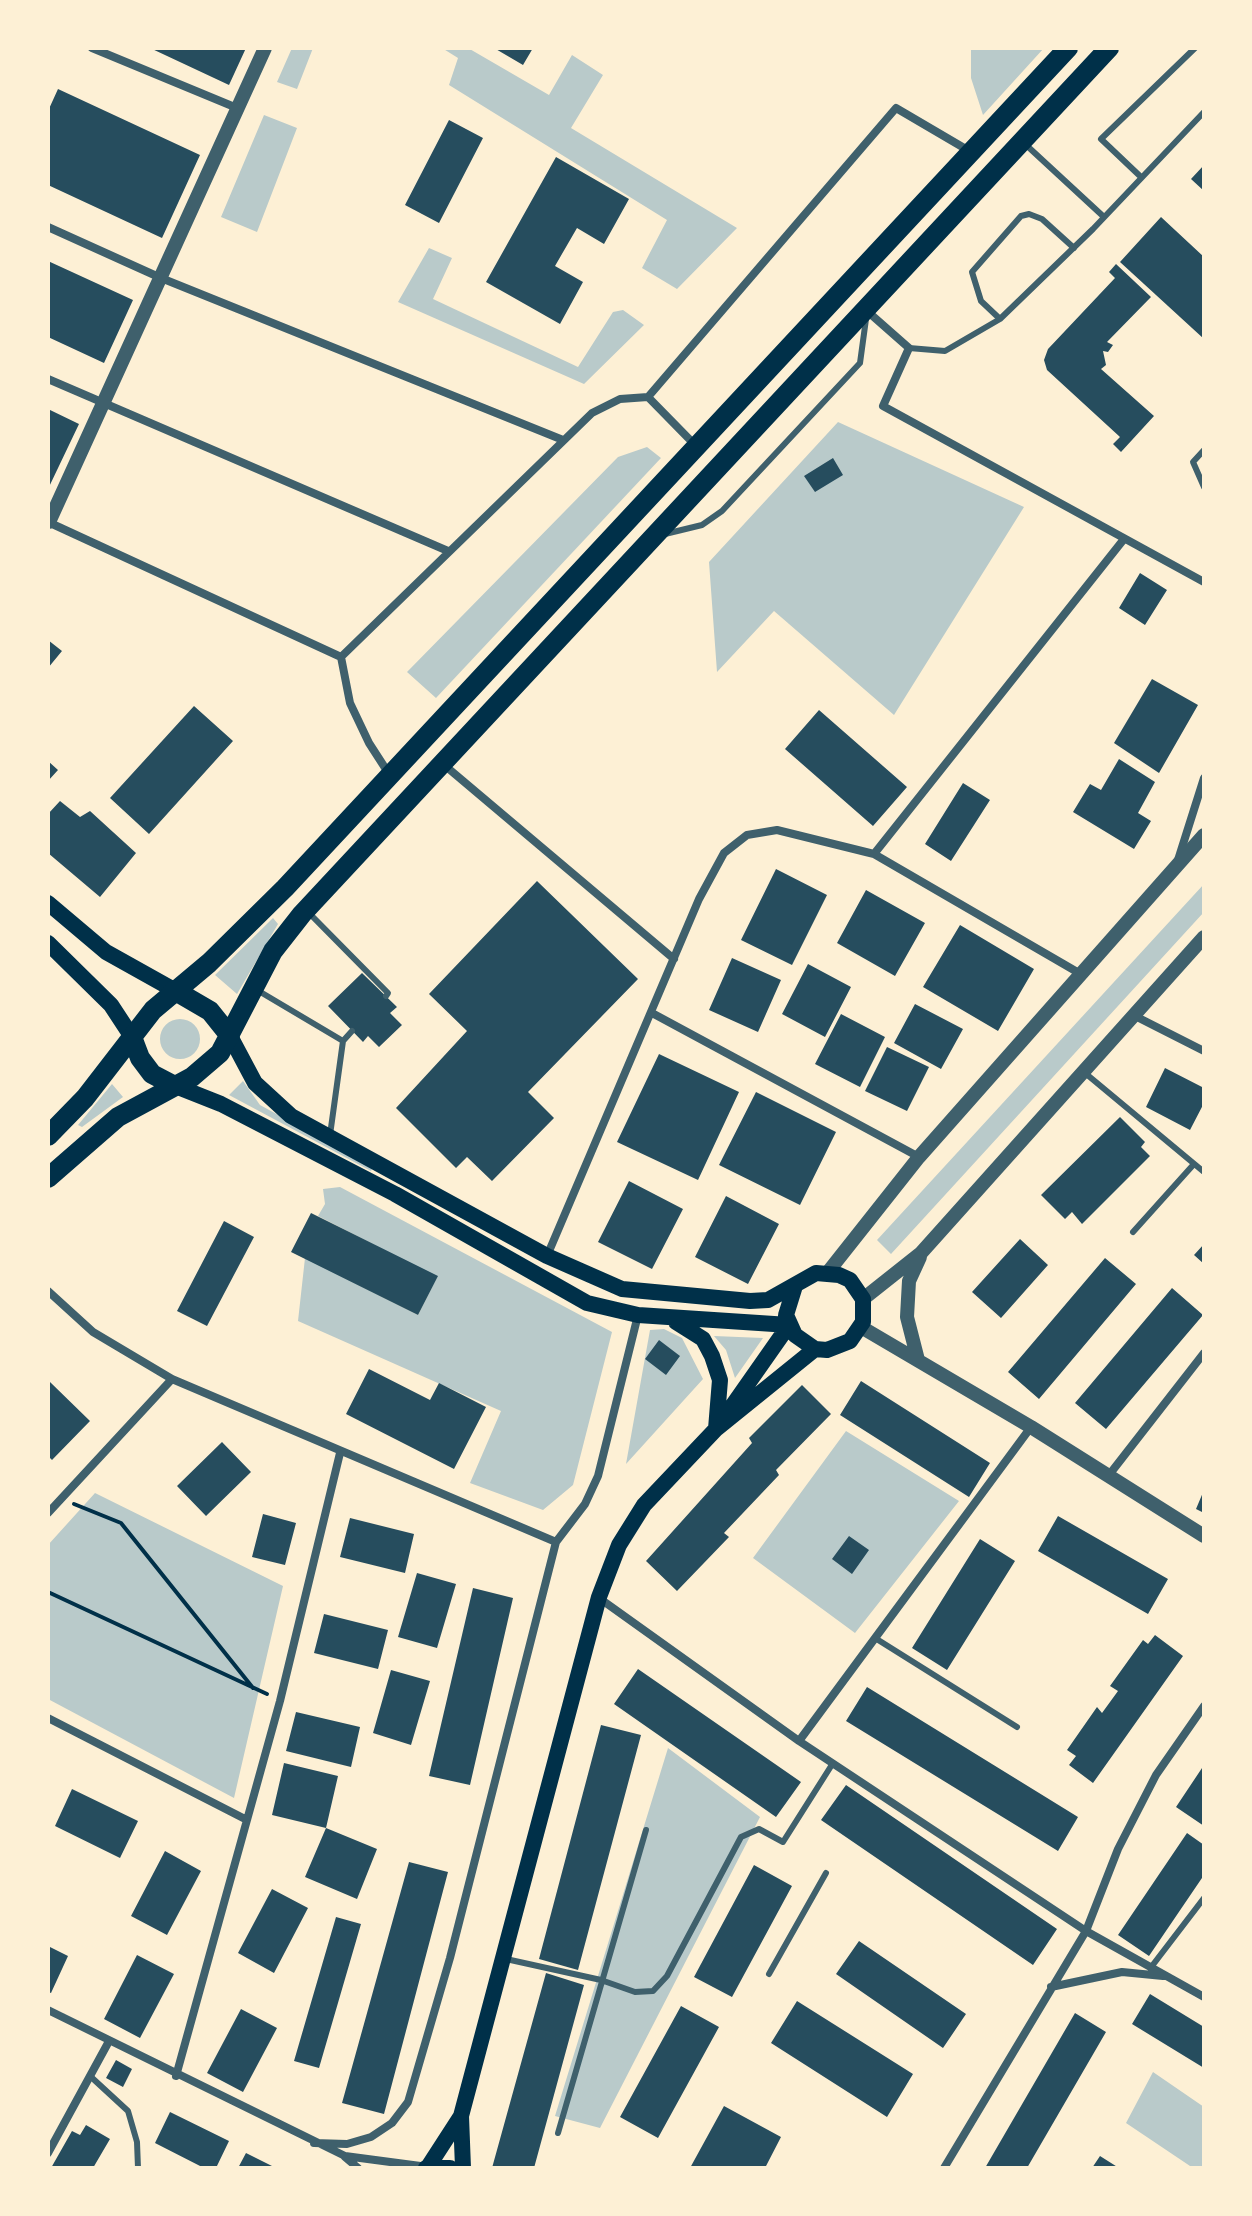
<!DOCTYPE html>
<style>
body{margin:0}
#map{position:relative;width:1252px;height:2216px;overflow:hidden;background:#fdf0d5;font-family:"Nunito Sans",sans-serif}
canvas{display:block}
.frame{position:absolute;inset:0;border:50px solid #fdf0d5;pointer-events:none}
</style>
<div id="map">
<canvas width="1252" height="2216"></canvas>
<div class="frame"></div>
</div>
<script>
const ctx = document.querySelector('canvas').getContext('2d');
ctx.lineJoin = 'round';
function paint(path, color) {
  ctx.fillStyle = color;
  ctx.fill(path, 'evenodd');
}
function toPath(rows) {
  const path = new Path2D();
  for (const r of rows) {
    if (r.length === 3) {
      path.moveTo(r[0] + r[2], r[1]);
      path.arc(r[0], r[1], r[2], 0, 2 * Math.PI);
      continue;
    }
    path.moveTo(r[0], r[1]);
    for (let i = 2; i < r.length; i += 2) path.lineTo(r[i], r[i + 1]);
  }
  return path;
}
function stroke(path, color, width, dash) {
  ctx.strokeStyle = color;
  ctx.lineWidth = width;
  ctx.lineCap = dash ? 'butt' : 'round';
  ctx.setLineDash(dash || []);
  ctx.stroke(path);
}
paint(toPath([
 [292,48,313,48,297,89,277,82],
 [442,48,468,48,549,95,572,55,603,75,571,128,737,228,677,289,642,268,667,220,449,85,458,58],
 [971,48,1044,48,983,115,971,78],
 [264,115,297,128,257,232,221,217],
 [429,248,452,258,433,299,578,367,613,312,623,310,644,325,584,384,398,302],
 [838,422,1024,507,894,715,774,611,717,672,709,562],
 [647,447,661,458,436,698,407,672,618,457],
 [1204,884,1204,912,891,1254,877,1240],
 [273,918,278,924,237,994,215,975],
 [180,1039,20],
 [243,1081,260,1105,373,1167,371,1171,229,1095],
 [112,1084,123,1097,82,1127,78,1125],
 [340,1187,612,1332,573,1485,543,1510,470,1483,501,1411,298,1321,305,1258,418,1315,437,1277,318,1216,325,1204,323,1189],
 [664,1329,682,1338,703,1379,626,1464,650,1330],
 [714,1336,763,1338,735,1378,726,1350],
 [846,1431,959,1501,855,1633,753,1558],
 [95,1493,283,1586,234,1798,48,1699,48,1545],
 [668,1748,760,1817,600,2128,555,2116],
 [1153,2072,1204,2107,1204,2168,1193,2168,1126,2123]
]), '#b9caca');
paint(toPath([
 [150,48,246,48,229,85],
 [494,48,533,48,523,65],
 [58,89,200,155,162,238,48,185,48,111],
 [449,120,483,138,439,223,405,205],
 [556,157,629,199,604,244,577,228,555,266,583,282,560,324,486,282],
 [1204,165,1204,191,1191,179],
 [1161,217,1204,257,1204,339,1120,262],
 [48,261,133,300,104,363,48,337],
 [1116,264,1151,297,1107,342,1113,345,1108,352,1103,351,1106,365,1101,369,1154,416,1121,452,1113,444,1120,437,1047,370,1044,360,1048,349,1115,278,1109,272],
 [48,409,79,424,48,489],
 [833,458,843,475,815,492,804,476],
 [1140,573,1167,590,1145,625,1119,608],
 [48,640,62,651,48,668],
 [1152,679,1198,705,1159,773,1114,743],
 [194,706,233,741,149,834,110,798],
 [819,710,907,787,873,826,785,749],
 [1119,759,1155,782,1138,813,1151,821,1134,849,1073,812,1090,784,1101,790],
 [48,761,58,770,48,781],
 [963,783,990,800,951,861,925,844],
 [60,801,80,817,90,811,136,853,100,897,48,853,48,814],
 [776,869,827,895,792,965,741,940],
 [537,881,638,979,528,1092,554,1118,492,1181,467,1157,456,1168,396,1108,467,1031,429,994],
 [866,890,925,923,895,976,837,943],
 [960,925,1034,969,998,1031,923,987],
 [732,958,781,980,758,1032,709,1010],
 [808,964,851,987,825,1037,782,1014],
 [362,973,397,1007,390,1013,402,1025,379,1047,368,1036,363,1042,328,1006],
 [915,1004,963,1029,941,1069,894,1043],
 [841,1014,885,1037,860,1087,815,1064],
 [887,1047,929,1067,907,1111,865,1091],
 [659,1054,739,1092,698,1180,617,1142],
 [1165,1068,1204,1088,1204,1103,1190,1130,1146,1107],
 [756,1092,836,1132,800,1205,719,1165],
 [1120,1117,1145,1142,1141,1147,1150,1156,1082,1224,1072,1212,1065,1219,1041,1195],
 [629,1181,683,1209,652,1269,598,1242],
 [726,1196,779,1224,748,1284,695,1257],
 [311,1213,438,1276,418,1315,291,1252],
 [224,1221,254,1237,207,1326,177,1311],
 [1020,1239,1048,1265,1001,1318,972,1292],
 [1204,1244,1204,1264,1194,1255],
 [1105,1258,1136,1284,1039,1399,1008,1372],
 [1172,1288,1203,1315,1106,1429,1075,1403],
 [659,1340,680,1356,666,1375,645,1359],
 [369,1369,430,1400,439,1383,486,1407,454,1469,346,1414],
 [861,1381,990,1463,969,1497,840,1415],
 [50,1382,90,1421,52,1460,48,1456],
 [802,1385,831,1414,776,1470,779,1475,724,1533,729,1537,677,1591,646,1561,752,1443,749,1438],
 [222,1442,251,1472,206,1516,177,1486],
 [1204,1490,1204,1513,1196,1509],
 [263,1514,296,1523,285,1565,252,1557],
 [1058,1516,1168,1579,1148,1614,1038,1551],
 [350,1518,414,1534,405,1573,340,1557],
 [849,1536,869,1550,852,1574,832,1559],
 [980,1539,1015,1561,947,1670,912,1648],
 [417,1573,456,1584,437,1648,398,1637],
 [473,1588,513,1598,470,1785,429,1776],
 [324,1614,388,1630,378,1669,314,1653],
 [1155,1635,1183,1656,1093,1783,1069,1765,1076,1756,1067,1750,1097,1707,1102,1713,1118,1691,1110,1686,1143,1640,1148,1644],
 [638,1669,801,1782,776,1817,614,1704],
 [391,1670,430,1681,411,1745,373,1733],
 [867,1687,1078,1817,1058,1851,846,1721],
 [296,1712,360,1727,351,1767,286,1751],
 [601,1725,641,1735,578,1970,539,1959],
 [284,1763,338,1776,326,1828,272,1815],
 [1204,1765,1204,1826,1176,1807],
 [846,1785,1057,1929,1033,1965,821,1820],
 [72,1789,138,1821,120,1858,55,1826],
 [326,1828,377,1849,357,1899,305,1877],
 [1187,1833,1204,1845,1204,1875,1149,1956,1118,1935],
 [165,1851,201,1871,167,1935,131,1916],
 [409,1862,448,1872,384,2114,342,2103],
 [754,1865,792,1886,732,1997,694,1977],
 [272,1889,308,1908,274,1973,238,1953],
 [336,1917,361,1924,319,2068,294,2061],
 [859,1941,966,2014,943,2048,836,1974],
 [48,1946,68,1956,51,1993,48,1992],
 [137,1955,174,1974,140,2038,104,2019],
 [546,1973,584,1985,534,2168,492,2168],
 [1150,1994,1204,2027,1204,2068,1132,2024],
 [797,2001,913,2074,887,2117,771,2043],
 [681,2006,719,2027,658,2138,620,2117],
 [241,2009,277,2028,243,2092,207,2073],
 [1075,2013,1106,2032,1027,2168,985,2168],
 [116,2060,132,2069,123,2087,106,2078],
 [724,2106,781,2137,765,2168,690,2168],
 [170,2112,229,2141,216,2168,204,2168,155,2143],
 [86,2125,110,2139,93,2168,51,2168,72,2131,80,2135],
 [246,2153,276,2168,238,2168],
 [1100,2156,1119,2168,1092,2168]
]), '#264d5e');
stroke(toPath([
 [74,1504,121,1523,253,1688],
 [48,1592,267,1694]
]), '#003049', 4);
stroke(toPath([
 [1025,144,1104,217],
 [1141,177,1101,139,1195,48],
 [1000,319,981,301,972,272,1021,216,1029,214,1042,219,1074,248],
 [909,348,945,351,1000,319,1093,229,1204,112],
 [1204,450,1193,462,1204,487],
 [665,534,702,525,722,511,860,363,866,319],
 [309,913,388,993,386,996],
 [257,990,343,1041],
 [1085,1073,1204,1172],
 [330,1135,343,1041,352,1031],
 [1133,1232,1194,1164],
 [875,1638,1017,1727],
 [506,1959,601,1980,635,1992,653,1991,667,1976,741,1837,759,1829,783,1842,833,1763],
 [1152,1966,1204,1898],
 [769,1974,826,1873],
 [90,2076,128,2111,137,2142,138,2168],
 [558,2133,646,1830]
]), '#3f606c', 6);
stroke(toPath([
 [92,48,237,108],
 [48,227,161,278,563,440],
 [867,311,909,348,883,406,1204,582],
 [48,379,448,551],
 [648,397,896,108,971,152],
 [48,522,341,657],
 [341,657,592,413,620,399,648,397,697,447],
 [341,657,350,703,369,743,389,774],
 [443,764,674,959],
 [874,854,1124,539],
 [1178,860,1204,778],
 [652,1013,919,1157],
 [1133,1015,1204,1051],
 [547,1256,699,899,724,853,747,835,777,830,874,854,1079,973],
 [48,1291,93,1332,172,1379,556,1542],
 [1109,1475,1204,1353],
 [48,1513,172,1379],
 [599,1598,799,1741,1086,1931,1204,1997],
 [48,1718,247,1820],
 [799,1741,1031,1427],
 [1051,1987,1122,1972,1163,1976],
 [48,2010,345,2156,428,2167],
 [176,2076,280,1701,340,1453],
 [314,2143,347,2144,371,2137,392,2123,408,2102,450,1958,556,1542,585,1504,598,1476,638,1315],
 [48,2153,108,2043],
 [345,2157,358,2168],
 [944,2168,1086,1931,1118,1849,1156,1775,1204,1706]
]), '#3f606c', 8);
stroke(toPath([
 [49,522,265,48],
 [828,1272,919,1157,1204,835],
 [863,1299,921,1253,1204,937],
 [861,1327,1031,1427,1204,1536],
 [918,1360,907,1317,909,1281,920,1257]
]), '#3f606c', 14);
stroke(toPath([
 [48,903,106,952,174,990],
 [48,943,111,1005,132,1037],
 [230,1036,255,1083,291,1116,547,1256,622,1289,750,1301,768,1300,816,1273,839,1275,850,1280,863,1299,863,1322,850,1341,827,1350,815,1349,795,1335,786,1315,795,1286],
 [173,1085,221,1104,395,1194,587,1303,638,1315,789,1325],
 [676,1322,703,1339,712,1356,720,1380,716,1429],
 [728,1412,789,1325],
 [428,2167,461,2116],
 [426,2168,450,2168],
 [463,2168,461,2116,599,1597,619,1545,644,1505,716,1429,815,1349]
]), '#003049', 16);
stroke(toPath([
 [174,990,210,1011,230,1036],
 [132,1037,140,1058,152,1074,173,1085],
 [48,1136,85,1098,153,1010,209,963,285,888,1068,48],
 [48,1178,118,1117,192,1077,220,1053,273,951,302,914,1109,48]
]), '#003049', 20);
</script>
